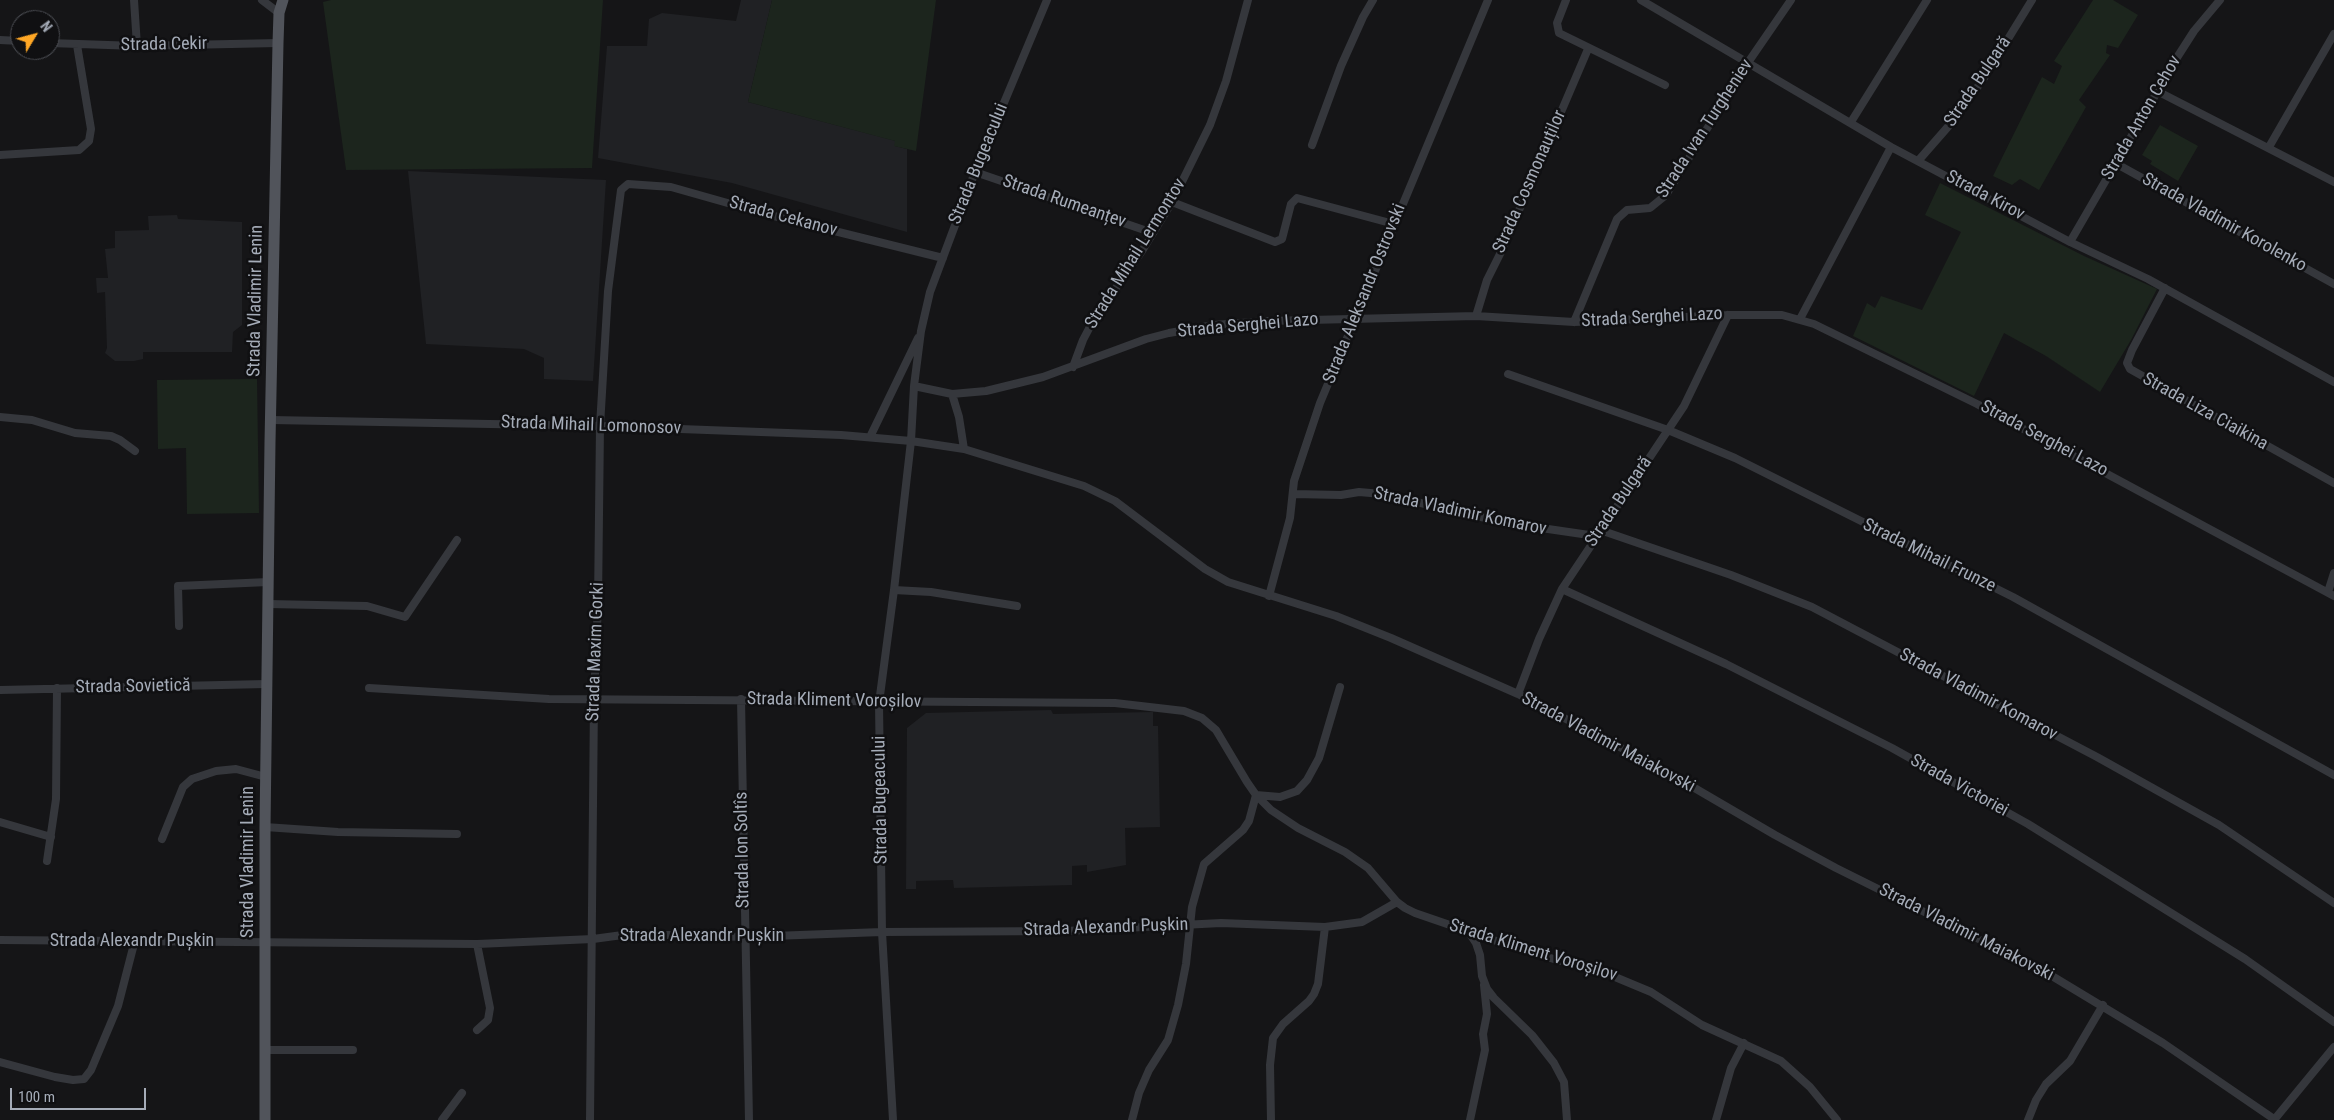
<!DOCTYPE html>
<meta charset="utf-8">
<style>
body{margin:0}
#map{position:relative;width:2334px;height:1120px;overflow:hidden;background:#151517;font-family:"Roboto Condensed",sans-serif}
canvas{display:block}
.north{position:absolute;left:10px;top:10px;width:50px;height:50px;box-sizing:border-box;background:#101012;border:1px solid #4c4e54;border-radius:50%;rotate:53deg;font-size:14px;font-weight:700;line-height:20px;text-align:center;color:#a5acb8}
.north::after{content:'';display:block;margin:auto;width:18px;height:22px;background:#ffa725;clip-path:polygon(50% 0,100% 100%,50% 72%,0 100%)}
.scale{position:absolute;left:10px;top:1088px;width:136px;height:22px;box-sizing:border-box;border:2px solid #a5acb8;border-top:0;padding-left:6px;font-size:15px;line-height:18px;white-space:nowrap;color:#a5acb8;-webkit-text-stroke:4px #101012;paint-order:stroke}
</style>
<div id="map">
<canvas width="2334" height="1120"></canvas>
<div class="north">N</div>
<div class="scale">100 m</div>
</div>
<script>
const ctx = document.querySelector('canvas').getContext('2d');
ctx.lineJoin = 'round';
function paint(path, color) {
  ctx.fillStyle = color;
  ctx.fill(path, 'evenodd');
}
function toPath(rows) {
  const path = new Path2D();
  for (const r of rows) {
    path.moveTo(r[0], r[1]);
    for (let i = 2; i < r.length; i += 2) path.lineTo(r[i], r[i + 1]);
  }
  return path;
}
function stroke(path, color, width, dash) {
  ctx.strokeStyle = color;
  ctx.lineWidth = width;
  ctx.lineCap = dash ? 'butt' : 'round';
  ctx.setLineDash(dash || []);
  ctx.stroke(path);
}
function drawText(font, color, halo, rows, align = 'center') {
  ctx.font = font + ' "Roboto Condensed",sans-serif';
  ctx.lineWidth = 5;
  ctx.setLineDash([]);
  ctx.textBaseline = 'middle';
  ctx.strokeStyle = halo;
  ctx.fillStyle = color;
  for (const [text, x, y, turn = 0] of rows) {
    ctx.save();
    ctx.translate(x, y);
    ctx.rotate((+turn || 0) * Math.PI / 180);
    ctx.textAlign = isNaN(turn) ? turn : align;
    if (halo) ctx.strokeText(text, 0, 0);
    ctx.fillText(text, 0, 0);
    ctx.restore();
  }
}
paint(toPath([
 [741,0,772,0,748,102,896,141,895,146,907,149,907,232,732,183,598,158,607,46,647,46,649,19,662,13,736,21],
 [408,171,606,180,593,381,544,379,544,358,524,349,426,344],
 [177,215,178,219,242,222,242,325,233,332,232,352,143,352,143,359,134,361,115,361,105,353,107,348,105,292,97,293,96,278,108,278,105,249,115,248,115,231,149,230,148,216],
 [1051,710,1053,714,1153,712,1153,726,1158,726,1160,827,1125,828,1126,865,1087,872,1087,865,1072,866,1072,885,954,888,953,880,916,881,916,889,906,889,907,728,926,713]
]), '#202124');
paint(toPath([
 [331,0,603,0,592,168,346,170,323,2],
 [772,0,936,0,916,151,894,146,895,141,748,102],
 [2093,0,2113,0,2138,15,2118,48,2107,45,2106,53,2110,55,2079,100,2086,107,2039,190,2020,179,2012,185,1993,176,2042,77,2054,84,2062,66,2054,61],
 [2160,125,2198,146,2178,181,2150,164,2152,161,2142,155],
 [1940,183,2084,256,2157,289,2131,340,2100,392,2046,356,2004,333,1974,396,1853,336,1867,303,1875,308,1881,296,1922,310,1961,232,1925,215],
 [257,379,259,513,187,514,186,448,158,449,157,380]
]), '#1c251d');
stroke(toPath([
 [134,0,137,46],
 [262,0,279,13],
 [1566,0,1557,23,1559,33,1665,85],
 [1641,0,1891,147,2070,242,2148,279,2334,382],
 [0,40,20,41],
 [50,43,137,46,278,43],
 [2157,91,2334,182],
 [1851,122,1927,0],
 [1312,145,1341,66,1363,17,1373,0],
 [2269,147,2334,34],
 [0,155,79,150,89,141,91,129,77,45],
 [1918,161,1953,121,1984,78,2032,0],
 [2115,163,2334,284],
 [975,172,1153,233],
 [1172,202,1275,242,1282,239,1291,204,1297,198,1394,224],
 [2070,242,2178,56,2194,31,2220,0],
 [2165,288,2132,350,2127,363,2130,369,2334,483],
 [1476,316,1487,280,1502,250,1588,49],
 [1800,319,1891,147],
 [1574,322,1617,219,1627,210,1650,208,1666,195,1747,64,1791,0],
 [1073,367,1083,340,1094,319,1142,251,1172,202,1210,125,1226,81,1248,0],
 [1508,374,1668,430,1735,458,2013,597,2334,775],
 [914,386,952,394,986,391,1043,377,1146,339,1169,333,1214,325,1268,321,1476,316,1574,322,1728,315,1782,315,1814,324,1977,404,2334,596],
 [952,394,959,417,964,449],
 [0,417,32,420,75,433,111,436,120,440,135,451],
 [271,420,600,426,841,435,911,441,964,449,1084,486,1115,501,1205,569,1228,582,1336,616,1391,638,1518,694,1662,769,1775,835,1836,868,2047,973,2163,1043,2274,1119],
 [870,437,918,338],
 [1294,494,1341,495,1359,492,1382,494,1507,523,1596,536],
 [1600,530,1731,575,1812,607,2097,757,2219,825,2334,903],
 [1562,589,1726,664,1892,748,2028,824,2245,959,2334,1022],
 [894,590,931,592,1017,606],
 [2328,592,2334,573],
 [1269,596,1290,518,1294,481,1320,403,1488,0],
 [268,604,367,606,405,617,457,540],
 [179,626,178,586,268,582],
 [369,688,549,699,1115,703,1184,711,1202,718,1216,730,1247,782,1256,795,1271,810,1298,828,1345,852,1368,868,1397,902,1405,908,1415,913,1511,946,1557,960,1591,967,1651,992,1702,1025,1781,1061,1810,1087,1837,1120],
 [0,690,266,684],
 [1518,694,1539,639,1562,589,1684,406,1728,315],
 [741,699,749,1120],
 [0,822,51,837],
 [265,827,338,832,457,834],
 [162,839,183,787,192,779,216,771,236,769,266,777],
 [47,861,56,799,57,688],
 [1468,931,1476,943,1480,955,1482,976,1487,989,1494,998,1532,1035,1554,1063,1564,1082,1567,1120],
 [0,940,477,944,593,939,630,934,745,937,882,932,1066,931,1221,923,1325,927,1362,922,1397,902],
 [477,944,490,1008,488,1020,477,1030],
 [265,1050,353,1050],
 [0,1062,55,1077,73,1080,84,1079,91,1070,118,1006,135,940],
 [442,1120,462,1093],
 [590,1120,594,699,598,603,600,426,608,291,621,190,628,184,671,187,770,215,943,258],
 [893,1120,882,932,879,703,894,590,911,441,914,386,921,331,930,292,975,172,1047,0],
 [1132,1120,1139,1093,1149,1070,1168,1040,1178,1005,1186,964,1192,907,1204,864,1243,830,1249,821,1256,795,1280,797,1297,791,1307,780,1319,758,1340,687],
 [1271,1120,1270,1065,1273,1038,1283,1024,1309,1001,1314,994,1318,984,1325,927],
 [1470,1120,1485,1050,1483,1034,1487,1014,1484,985],
 [1716,1120,1731,1068,1744,1043],
 [2028,1120,2036,1100,2046,1084,2070,1061,2103,1005],
 [2274,1120,2334,1047]
]), '#35373c', 8);
stroke(toPath([
 [265,1120,265,827,270,442,278,43,279,13,283,0]
]), '#51545b', 11);
drawText('18px', '#a5acb8', '#101012', [
 ["Strada Cekir",164,45,-1],
 ["Strada Bulgară",1978,82,-56],
 ["Strada Anton Cehov",2142,118,-60],
 ["Strada Ivan Turgheniev",1705,129,-57],
 ["Strada Bugeacului",979,164,-68],
 ["Strada Cosmonauților",1530,182,-66],
 ["Strada Kirov",1985,196,28],
 ["Strada Rumeanțev",1064,202,19],
 ["Strada Cekanov",783,217,15],
 ["Strada Vladimir Korolenko",2224,223,29],
 ["Strada Mihail Lermontov",1136,254,-58],
 ["Strada Aleksandr Ostrovski",1365,294,-68],
 ["Strada Vladimir Lenin",256,301,-89],
 ["Strada Serghei Lazo",1652,318,-3],
 ["Strada Serghei Lazo",1248,326,-5],
 ["Strada Liza Ciaikina",2205,412,29],
 ["Strada Mihail Lomonosov",591,426,2],
 ["Strada Serghei Lazo",2044,439,28],
 ["Strada Bulgară",1619,502,-56],
 ["Strada Vladimir Komarov",1460,512,12],
 ["Strada Mihail Frunze",1929,556,26],
 ["Strada Maxim Gorki",596,652,-88],
 ["Strada Sovietică",133,687,-1],
 ["Strada Vladimir Komarov",1978,695,28],
 ["Strada Kliment Voroșilov",834,701,1],
 ["Strada Vladimir Maiakovski",1608,743,28],
 ["Strada Victoriei",1959,786,29],
 ["Strada Bugeacului",881,800,-91],
 ["Strada Ion Soltîs",743,850,-91],
 ["Strada Vladimir Lenin",248,862,-90],
 ["Strada Alexandr Pușkin",1106,928,-2],
 ["Strada Vladimir Maiakovski",1966,933,27],
 ["Strada Alexandr Pușkin",702,936],
 ["Strada Alexandr Pușkin",132,941],
 ["Strada Kliment Voroșilov",1533,951,17]
]);
</script>
